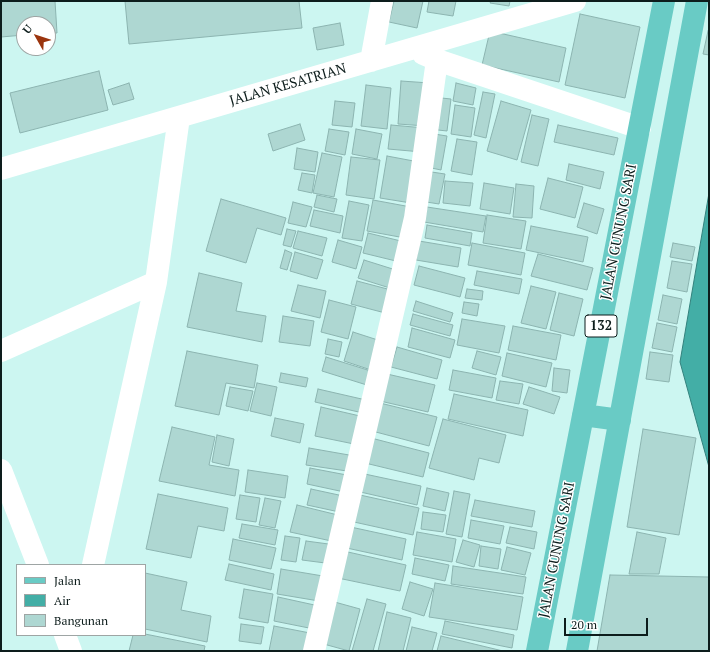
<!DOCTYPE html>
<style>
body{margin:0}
#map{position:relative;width:710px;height:652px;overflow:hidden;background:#ccf6f1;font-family:"PT Serif",serif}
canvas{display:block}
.frame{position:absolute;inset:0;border:2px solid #0d1d1c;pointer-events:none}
.legend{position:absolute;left:16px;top:564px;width:130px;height:72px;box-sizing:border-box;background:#fff;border:1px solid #9ea5a4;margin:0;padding:5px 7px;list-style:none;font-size:12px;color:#0d1d1c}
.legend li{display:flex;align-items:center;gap:8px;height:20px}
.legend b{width:20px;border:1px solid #9ea5a4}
.north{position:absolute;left:16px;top:16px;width:40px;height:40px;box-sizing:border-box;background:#fff;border:1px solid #9ea5a4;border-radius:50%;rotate:309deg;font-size:11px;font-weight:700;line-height:16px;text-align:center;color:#0d1d1c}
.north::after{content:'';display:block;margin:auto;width:14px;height:18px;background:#9b350e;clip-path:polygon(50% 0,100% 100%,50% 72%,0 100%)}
.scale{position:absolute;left:564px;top:618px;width:84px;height:18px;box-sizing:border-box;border:2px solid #0d1d1c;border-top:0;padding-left:5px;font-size:12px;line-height:14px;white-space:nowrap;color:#0d1d1c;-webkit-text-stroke:3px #fff;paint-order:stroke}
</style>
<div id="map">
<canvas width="710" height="652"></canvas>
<div class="frame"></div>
<ul class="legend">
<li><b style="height:5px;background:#69cbc5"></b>Jalan</li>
<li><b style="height:11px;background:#43aea6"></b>Air</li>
<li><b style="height:11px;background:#aed7d2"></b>Bangunan</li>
</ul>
<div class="north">U</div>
<div class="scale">20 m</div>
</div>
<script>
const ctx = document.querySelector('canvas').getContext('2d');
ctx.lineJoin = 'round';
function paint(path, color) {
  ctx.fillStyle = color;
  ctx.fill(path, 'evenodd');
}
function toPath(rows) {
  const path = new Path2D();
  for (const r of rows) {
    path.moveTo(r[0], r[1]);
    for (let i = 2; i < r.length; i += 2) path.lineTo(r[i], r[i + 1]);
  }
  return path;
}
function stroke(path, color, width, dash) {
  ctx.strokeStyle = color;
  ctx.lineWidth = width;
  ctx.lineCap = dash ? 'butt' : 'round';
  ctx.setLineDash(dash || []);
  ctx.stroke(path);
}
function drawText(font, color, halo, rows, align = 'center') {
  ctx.font = font + ' "PT Serif",serif';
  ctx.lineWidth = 3;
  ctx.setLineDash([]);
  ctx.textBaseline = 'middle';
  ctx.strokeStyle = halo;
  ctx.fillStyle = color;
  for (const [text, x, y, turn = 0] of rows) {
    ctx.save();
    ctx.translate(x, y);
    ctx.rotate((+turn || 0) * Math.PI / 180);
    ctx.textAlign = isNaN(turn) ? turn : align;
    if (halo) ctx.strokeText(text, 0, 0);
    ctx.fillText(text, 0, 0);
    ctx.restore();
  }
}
const water = toPath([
 [709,193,709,467,680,362,709,193]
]);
paint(water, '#43aea6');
stroke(water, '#33827d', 1);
const building = toPath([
 [1,1,55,1,57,33,48,33,48,24,24,24,24,35,1,37,1,1],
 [125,1,299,1,302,28,129,44,125,1],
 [394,1,423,1,417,28,389,22,394,1],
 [429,1,456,1,453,16,427,12,429,1],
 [491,1,510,1,509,6,490,3,491,1],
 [580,14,640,27,625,98,565,85,580,14],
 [340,23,344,45,317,50,313,28,340,23],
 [490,31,566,48,559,82,482,65,490,31],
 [708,31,709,32,709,55,703,54,708,31],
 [99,71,108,110,20,133,10,93,99,71],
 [401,81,430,83,426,126,398,124,401,81],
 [129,83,134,99,113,105,108,90,129,83],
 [456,83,476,88,473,105,453,101,456,83],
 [366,85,391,88,387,129,361,126,366,85],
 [483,92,495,94,486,138,474,135,483,92],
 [432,97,451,99,447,131,429,129,432,97],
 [335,101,355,103,352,127,332,125,335,101],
 [501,101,531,110,517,160,487,151,501,101],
 [455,105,475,108,471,137,451,134,455,105],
 [532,115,549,119,538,166,521,162,532,115],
 [300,124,305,140,273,151,268,134,300,124],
 [391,125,425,128,422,152,388,149,391,125],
 [558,125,618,138,614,155,554,142,558,125],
 [329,129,349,132,345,155,325,151,329,129],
 [356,129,382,134,377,159,352,154,356,129],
 [428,133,447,136,441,170,422,166,428,133],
 [457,139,477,142,472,175,451,171,457,139],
 [297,148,318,152,315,172,294,169,297,148],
 [322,153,342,157,334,197,313,193,322,153],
 [387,156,419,162,411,203,380,198,387,156],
 [351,157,380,160,374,199,346,195,351,157],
 [569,164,604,172,600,189,566,180,569,164],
 [425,171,445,174,439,204,420,201,425,171],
 [302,173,315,175,312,193,298,190,302,173],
 [548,178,583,187,575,218,540,209,548,178],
 [445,181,473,183,470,206,443,203,445,181],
 [484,183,514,188,510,214,480,209,484,183],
 [516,184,534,186,532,218,513,217,516,184],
 [317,195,337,199,334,212,314,207,317,195],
 [221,199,286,218,281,235,257,228,246,263,206,251,221,199],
 [373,200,411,207,405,238,367,231,373,200],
 [349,201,369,205,362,241,342,238,349,201],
 [293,202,312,207,306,227,288,223,293,202],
 [584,203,604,209,597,234,577,227,584,203],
 [427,207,486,216,483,232,424,222,427,207],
 [314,210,343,216,340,233,310,226,314,210],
 [487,215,526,221,521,249,483,243,487,215],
 [427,225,472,233,470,246,425,238,427,225],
 [531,226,588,237,583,262,526,250,531,226],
 [287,229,296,231,291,247,283,245,287,229],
 [298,231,327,238,322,256,293,248,298,231],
 [368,233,405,242,400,262,363,253,368,233],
 [338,240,362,247,356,269,332,262,338,240],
 [419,241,461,248,458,267,416,260,419,241],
 [472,243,525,253,521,275,468,265,472,243],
 [673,243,695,247,692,261,670,257,673,243],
 [285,250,292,253,287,270,280,268,285,250],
 [295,252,323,260,317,279,290,271,295,252],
 [538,254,593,268,587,290,531,276,538,254],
 [364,260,399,271,393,289,358,278,364,260],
 [672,261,692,264,687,292,667,288,672,261],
 [419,266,465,278,460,297,414,285,419,266],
 [477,271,522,279,519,294,474,285,477,271],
 [199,273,242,283,236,311,266,316,262,342,187,327,199,273],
 [357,281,395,291,389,314,351,304,357,281],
 [298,285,326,291,320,318,291,311,298,285],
 [531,286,556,292,546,329,521,323,531,286],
 [467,289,483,291,482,300,465,298,467,289],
 [559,293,583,299,574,336,550,330,559,293],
 [663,295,682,299,677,324,658,320,663,295],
 [329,300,356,307,348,339,321,332,329,300],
 [416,301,453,313,450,322,413,311,416,301],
 [464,302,479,304,477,316,462,313,464,302],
 [413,314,453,325,450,336,410,325,413,314],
 [283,316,314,321,310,346,279,342,283,316],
 [462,319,505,326,499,353,457,345,462,319],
 [657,323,677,327,672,352,652,348,657,323],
 [513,326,561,335,556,360,508,350,513,326],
 [412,328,455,340,450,358,408,347,412,328],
 [353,332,384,342,374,371,344,361,353,332],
 [328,339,342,342,339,357,325,354,328,339],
 [397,347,442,360,437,379,391,367,397,347],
 [187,351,258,365,254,388,226,383,219,415,175,406,187,351],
 [477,351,501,357,496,375,472,368,477,351],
 [650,352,673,355,669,382,646,379,650,352],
 [507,353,552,363,546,387,502,376,507,353],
 [326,357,374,372,370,386,322,371,326,357],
 [554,368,570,370,567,393,552,391,554,368],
 [453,370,496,378,492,398,449,390,453,370],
 [281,373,308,378,306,387,279,382,281,373],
 [387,374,435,385,428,412,380,401,387,374],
 [500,381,523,384,519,404,496,400,500,381],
 [257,383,277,387,271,416,250,411,257,383],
 [230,387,253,391,248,411,226,406,230,387],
 [529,387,560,397,554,414,523,404,529,387],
 [318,389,366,400,363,413,315,402,318,389],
 [454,394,528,410,523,436,448,419,454,394],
 [380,403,437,417,429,446,372,431,380,403],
 [321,407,360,416,354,444,315,436,321,407],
 [275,418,304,424,300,443,271,436,275,418],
 [443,419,506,435,499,463,479,458,474,480,429,468,443,419],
 [172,427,215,437,209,465,239,470,235,496,159,481,172,427],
 [643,429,696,438,679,535,627,527,643,429],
 [217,435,234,439,229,466,212,462,217,435],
 [371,438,429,453,423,477,365,463,371,438],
 [309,448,349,455,347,471,306,465,309,448],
 [310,468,352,476,349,493,307,484,310,468],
 [248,470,288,476,285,498,245,492,248,470],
 [360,473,421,486,417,505,356,491,360,473],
 [427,488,449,493,445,511,423,506,427,488],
 [311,489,348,497,344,513,307,505,311,489],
 [454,491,470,494,462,537,446,534,454,491],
 [158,494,228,508,224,531,198,526,191,558,146,549,158,494],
 [240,495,260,498,256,522,236,519,240,495],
 [360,495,419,508,413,535,354,522,360,495],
 [265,498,281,501,275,528,259,525,265,498],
 [475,500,535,511,532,527,471,516,475,500],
 [297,505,342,516,336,542,290,532,297,505],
 [423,512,446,515,443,532,421,529,423,512],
 [471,520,504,526,500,544,468,538,471,520],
 [242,524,278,530,275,545,239,538,242,524],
 [346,526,406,539,402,560,342,547,346,526],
 [510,527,537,532,534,549,506,543,510,527],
 [417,532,456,539,452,562,413,555,417,532],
 [637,532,666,538,659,574,629,574,637,532],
 [285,536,300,538,296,562,281,560,285,536],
 [233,539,276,548,271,569,229,560,233,539],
 [463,540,480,545,474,567,456,562,463,540],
 [306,541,336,545,333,564,302,560,306,541],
 [481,546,501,549,498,569,479,566,481,546],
 [507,547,531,553,525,575,501,570,507,547],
 [339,550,406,565,400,591,333,577,339,550],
 [415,558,449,565,445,581,412,574,415,558],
 [229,564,274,574,271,590,225,580,229,564],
 [453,566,526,577,523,594,451,584,453,566],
 [281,569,323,576,319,601,277,594,281,569],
 [145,573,187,582,181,610,211,616,207,642,145,629,145,573],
 [610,575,709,577,709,651,597,651,610,575],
 [410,582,433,589,424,616,402,609,410,582],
 [435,583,523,597,517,630,429,617,435,583],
 [244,589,273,594,268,623,239,618,244,589],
 [278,597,319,606,314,629,274,621,278,597],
 [367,599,386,604,373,651,352,651,367,599],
 [331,601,360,609,349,651,320,643,331,601],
 [387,612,411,618,403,651,378,651,387,612],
 [445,621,514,635,512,648,442,634,445,621],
 [241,624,264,627,261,644,239,641,241,624],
 [274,626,310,633,306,651,269,651,274,626],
 [412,627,437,633,432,651,406,651,412,627],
 [145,634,205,646,204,651,129,651,133,635,145,635,145,634],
 [441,636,503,651,437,651,441,636]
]);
paint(building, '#aed7d2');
stroke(building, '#8cb4b0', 1);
stroke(toPath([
 [423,54,437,60,640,128],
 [371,61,382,1],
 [1,169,575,1],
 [1,351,156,282,179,117],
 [1,470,38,565],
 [93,565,156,282],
 [65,635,71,651],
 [314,651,415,218,437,60]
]), '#fff', 22);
stroke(toPath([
 [583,415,620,420],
 [537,651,664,1],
 [577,651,697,1]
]), '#69cbc5', 22);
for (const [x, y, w] of [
 [601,326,32]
]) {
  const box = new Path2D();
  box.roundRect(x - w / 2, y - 11, w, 22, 3);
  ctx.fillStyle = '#fff';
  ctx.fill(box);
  stroke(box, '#0d1d1c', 1);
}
drawText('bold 13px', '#0d1d1c', null, [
 ["132",601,326]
]);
drawText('14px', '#0d1d1c', '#fff', [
 ["JALAN KESATRIAN",288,85,-16],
 ["JALAN GUNUNG SARI",619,232,-79],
 ["JALAN GUNUNG SARI",557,550,-79]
]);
</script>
